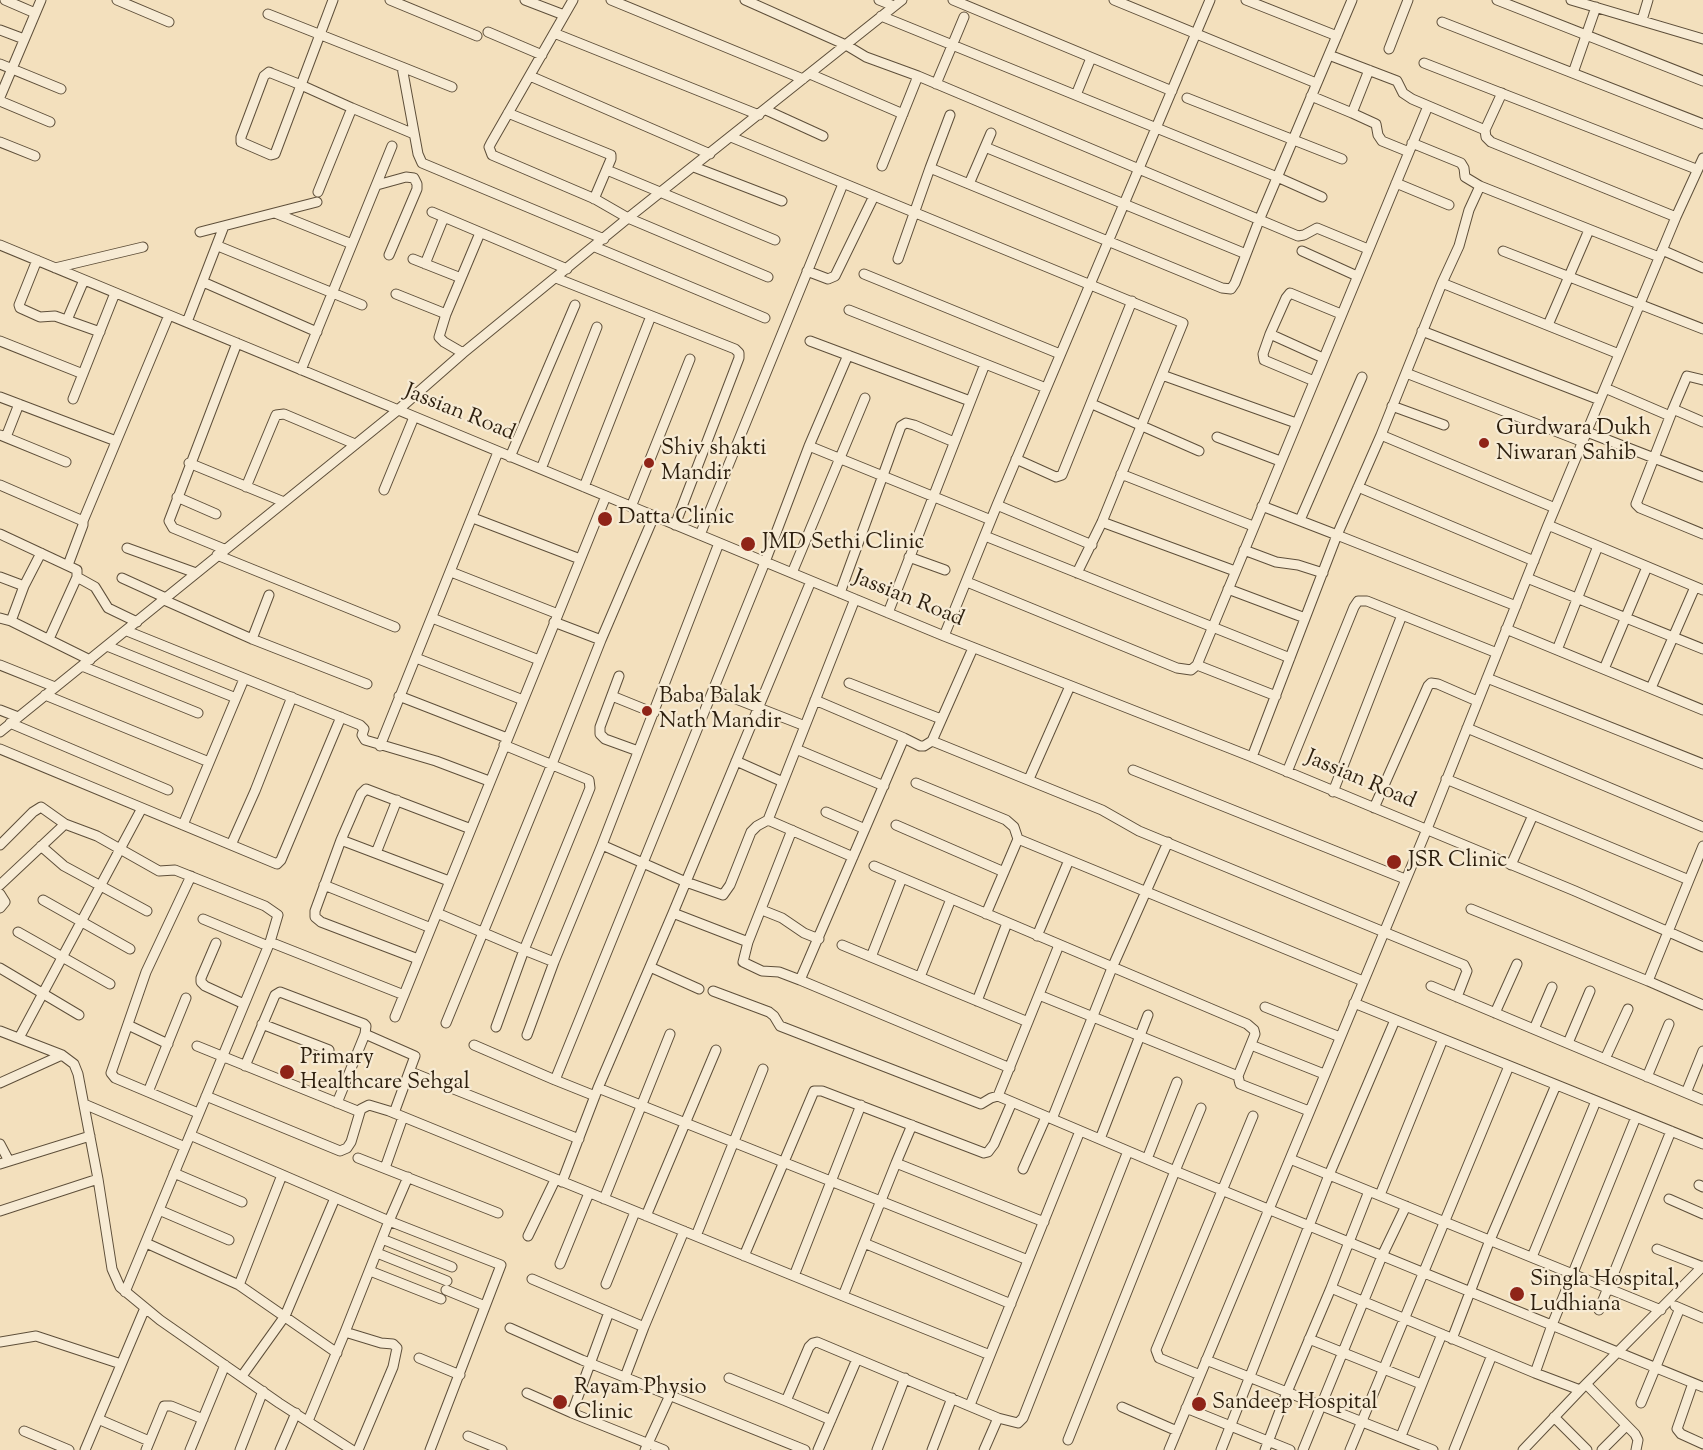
<!DOCTYPE html>
<style>
body{margin:0}
canvas{display:block;background:#f3e0bd}
</style>
<canvas width="1703" height="1450"></canvas>
<script>
const ctx = document.querySelector('canvas').getContext('2d');
ctx.lineJoin = 'round';
function toPath(rows) {
  const path = new Path2D();
  for (const r of rows) {
    path.moveTo(r[0], r[1]);
    for (let i = 2; i < r.length; i += 2) path.lineTo(r[i], r[i + 1]);
  }
  return path;
}
function stroke(path, color, width, dash) {
  ctx.strokeStyle = color;
  ctx.lineWidth = width;
  ctx.lineCap = dash ? 'butt' : 'round';
  ctx.setLineDash(dash || []);
  ctx.stroke(path);
}
function drawText(font, color, halo, rows, align = 'center') {
  ctx.font = font + ' "Sorts Mill Goudy",serif';
  ctx.lineWidth = 4.5;
  ctx.setLineDash([]);
  ctx.textBaseline = 'middle';
  ctx.strokeStyle = halo;
  ctx.fillStyle = color;
  for (const [text, x, y, turn = 0] of rows) {
    ctx.save();
    ctx.translate(x, y);
    ctx.rotate((+turn || 0) * Math.PI / 180);
    ctx.textAlign = isNaN(turn) ? turn : align;
    if (halo) ctx.strokeText(text, 0, 0);
    ctx.fillText(text, 0, 0);
    ctx.restore();
  }
}
const minor = toPath([
 [5,0,35,13],
 [117,0,169,22],
 [333,0,301,85,275,154,271,155,241,142,241,137,264,76,269,72,271,73,301,85,352,108,414,134],
 [390,0,477,36],
 [525,0,564,15],
 [573,0,491,143,489,147,492,155,595,199,628,218,768,277],
 [611,0,803,79],
 [745,0,846,45,866,57,918,76,1298,236,1304,235,1317,228,1368,249],
 [879,0,894,6],
 [953,0,1172,91],
 [1114,0,1316,83],
 [1246,0,1337,36],
 [1497,0,1703,81],
 [1571,0,1703,39],
 [268,14,402,67,418,154,422,163,604,239],
 [881,16,1277,177,1322,197],
 [1642,20,1648,0],
 [1442,22,1703,124],
 [0,30,24,39],
 [488,32,542,55],
 [554,33,759,115],
 [1389,49,1408,0],
 [1329,55,1397,81,1403,93,1412,99,1485,130,1502,93],
 [1424,63,1696,169],
 [0,64,61,89],
 [402,67,452,87],
 [1573,73,1596,7],
 [810,74,903,114],
 [530,76,710,154],
 [936,84,964,17],
 [1076,95,1091,58],
 [1311,96,1352,113,1369,70],
 [0,97,41,0],
 [1187,98,1342,159],
 [0,101,50,122],
 [766,110,823,136],
 [508,113,611,155,611,159,594,199],
 [1352,113,1376,124,1378,135,1382,141,1409,152],
 [950,115,930,168,1222,288,1231,289,1235,283,1260,218,1352,0],
 [1485,130,1486,137,1491,142,1676,217],
 [731,137,1183,323,1102,522,1077,573],
 [0,142,35,156],
 [1412,143,1461,163,1464,168,1465,177,1480,186,1659,257],
 [985,147,1246,254],
 [882,166,918,76],
 [694,167,782,201],
 [607,170,775,240],
 [1396,183,1449,205],
 [969,184,991,133],
 [377,185,406,177,414,178,417,184,417,189,389,255],
 [318,192,352,108],
 [432,212,567,269],
 [275,213,352,244],
 [200,232,317,202],
 [0,245,944,636,1252,757,1575,891,1703,947],
 [218,246,362,305],
 [595,247,765,318],
 [1662,250,1703,268],
 [1302,251,1357,276],
 [1503,251,1703,329],
 [413,259,461,278],
 [898,259,930,168],
 [37,260,19,305,20,308,40,317,55,316,100,332],
 [425,264,444,217],
 [55,268,143,247],
 [807,271,828,279,835,276,874,196],
 [864,274,1060,354],
 [556,278,735,349,739,353,739,358,675,525],
 [203,282,317,332],
 [1442,283,1619,354],
 [396,294,446,314],
 [849,310,1046,388],
 [67,320,84,280],
 [187,322,224,226],
 [1548,325,1589,230],
 [1422,331,1600,400],
 [1270,334,1323,358],
 [0,341,83,374],
 [810,341,970,401],
 [463,353,444,342,439,337,446,314,480,233],
 [301,370,392,146],
 [1406,373,1583,442],
 [1162,375,1296,423],
 [1314,381,1264,360,1263,354,1270,334,1286,298,1290,293,1341,314],
 [1605,388,1670,416],
 [0,397,116,441],
 [73,399,115,293],
 [1092,404,1199,451],
 [1392,406,1444,425],
 [1673,409,1687,376,1703,380],
 [1703,422,1673,409,1636,504,1640,508,1703,534],
 [1587,432,1703,477],
 [0,435,66,462],
 [1381,435,1442,283,1459,246,1469,210,1480,186],
 [6,437,19,404],
 [1217,437,1280,461],
 [809,446,991,520],
 [510,457,575,305],
 [1016,459,1056,477,1062,475,1132,301],
 [189,463,284,502],
 [541,469,597,327],
 [1121,474,1253,526],
 [0,485,83,521],
 [246,487,276,415,284,414,355,444],
 [584,487,651,316],
 [1358,487,1534,561],
 [384,490,414,417],
 [177,497,216,514],
 [997,505,1092,545],
 [1262,506,1337,535,1381,435,1555,508],
 [631,507,690,359],
 [473,518,580,559],
 [1300,520,1362,377],
 [1102,522,1235,571],
 [1548,525,1676,217,1703,158],
 [0,534,77,570,77,577,49,639],
 [700,535,843,184],
 [985,536,1290,658],
 [127,548,196,573],
 [224,549,173,528,169,521,237,343],
 [1244,550,1276,562,1298,565,1323,573],
 [217,555,395,627],
 [909,557,945,570],
 [68,565,83,525,83,521,169,315],
 [451,572,558,614],
 [792,573,865,398],
 [0,577,24,586],
 [77,577,95,587,108,608,137,622],
 [122,578,166,598],
 [1527,578,1703,649],
 [967,582,1177,668,1191,670,1197,665,1276,696],
 [1228,589,1305,618],
 [840,593,901,426,906,423,914,425,954,442],
 [164,600,252,639,367,684],
 [888,613,985,364],
 [0,618,11,621,90,660],
 [432,618,539,660],
 [11,621,24,586,41,553],
 [554,622,601,640],
 [1506,629,1703,710],
 [127,631,360,725,364,729,362,735,365,740,436,761,489,781],
 [944,636,997,505,1210,0],
 [252,639,269,595],
 [107,646,236,698],
 [1557,650,1598,546],
 [416,658,523,700],
 [0,665,55,687],
 [1197,665,1428,106],
 [82,666,198,713],
 [1604,669,1647,567],
 [619,676,600,727,600,734,605,739,638,751],
 [1487,678,1703,764],
 [849,683,941,719],
 [1651,688,1695,587],
 [713,690,805,726],
 [45,695,209,762],
 [399,696,507,738],
 [612,696,654,713],
 [815,700,904,738,800,980,1010,1068],
 [0,710,18,717],
 [10,723,168,790],
 [1467,728,1703,827],
 [0,732,398,410,463,353,628,218,902,0],
 [904,738,920,746,924,746,932,741,973,648],
 [932,741,1102,810,1139,831,1464,965,1467,971,1457,997],
 [380,746,498,452],
 [0,749,277,864,281,860,341,717],
 [796,749,884,786],
 [1252,757,1337,535,1516,606],
 [736,761,783,782],
 [1133,770,1405,879],
 [1287,772,1354,607,1358,601,1367,601,1497,653],
 [1029,779,1070,686],
 [1446,779,1533,815],
 [916,783,1006,820,1014,827,1018,839],
 [1333,792,1402,615],
 [1374,808,1428,686,1431,683,1438,684,1477,701],
 [826,812,865,829],
 [183,825,244,679],
 [896,825,1004,872],
 [792,830,748,942,743,962,762,971,779,972,800,980],
 [341,840,449,881],
 [0,845,33,812,41,807,65,824,97,836,159,871,175,870,265,906,278,915,270,942,125,1292],
 [231,845,255,791,292,697],
 [602,845,719,543],
 [41,846,64,866,147,911],
 [376,853,397,800],
 [853,857,768,820,855,599],
 [1511,865,1533,815,1689,880,1648,981,1703,1005],
 [874,866,1247,1024,1254,1030,1255,1034,1238,1076,1240,1084,1309,1111],
 [191,876,146,972,111,1073,115,1078,198,1113],
 [1689,880,1703,846],
 [0,885,65,824],
 [324,885,431,928],
 [0,894,5,902,0,908],
 [43,900,130,949],
 [1471,909,1648,981],
 [762,910,782,918,804,933,819,939],
 [437,913,606,496],
 [673,913,748,942],
 [986,914,1018,839,1363,981],
 [203,919,268,946],
 [18,932,110,984],
 [1037,936,1069,860],
 [270,942,404,995],
 [216,943,201,978,201,982,205,986,244,1004],
 [842,945,1028,1022],
 [871,957,902,878],
 [418,959,321,922,315,917,315,911,341,840,361,794,366,789,471,829],
 [650,967,699,989],
 [0,968,79,1015],
 [920,977,951,899],
 [1431,986,1605,1059,1628,1009],
 [713,991,769,1012,774,1016,780,1026,981,1104,991,1098,998,1096,1175,1171,1201,1108],
 [1039,995,1238,1076],
 [977,1001,1007,923],
 [1354,1003,1703,1144],
 [1265,1007,1340,1037],
 [1495,1013,1517,964],
 [395,1017,437,913,524,950,586,798,590,788,589,780,504,745],
 [446,1023,552,764,601,640,654,516],
 [262,1024,329,1050],
 [128,1025,168,1044],
 [496,1027,524,950,554,962],
 [1534,1029,1552,987],
 [0,1031,62,1055,74,1064,78,1074,98,1179,112,1269,120,1287,160,1320,279,1403,352,1450],
 [527,1035,554,962,602,845,686,882,723,895,730,885,751,832,757,826,768,820],
 [19,1038,142,808],
 [1568,1043,1590,991],
 [474,1045,555,1080],
 [1251,1045,1324,1074],
 [197,1046,360,1112,351,1142,347,1148,340,1151,206,1096],
 [1605,1059,1703,1100],
 [245,1066,275,995,280,992,364,1024,366,1026,365,1034],
 [411,1072,579,1139],
 [1647,1077,1669,1024],
 [0,1083,62,1055],
 [598,1088,1028,1260],
 [148,1092,186,998],
 [1686,1093,1703,1051],
 [595,1096,555,1080,765,562,809,446,848,355],
 [998,1096,1059,945],
 [337,1103,365,1034,415,1056,394,1113],
 [84,1104,185,1147],
 [360,1112,361,1109,369,1105,389,1111,843,1296],
 [1052,1119,1112,968,1168,842],
 [190,1135,389,1221,345,1332,308,1421],
 [1100,1139,1148,1015],
 [0,1144,9,1161],
 [358,1158,498,1213],
 [1147,1159,1177,1082],
 [1290,1159,1661,1310],
 [896,1163,912,1125],
 [0,1164,90,1136],
 [385,1168,403,1117],
 [1023,1169,1046,1117],
 [174,1173,242,1202],
 [408,1177,389,1221,501,1265,430,1450],
 [562,1182,598,1088,673,913,811,581],
 [1699,1185,1703,1187],
 [1369,1191,1331,1288,1535,1373],
 [1380,1195,1443,1039],
 [604,1199,670,1034],
 [1669,1199,1703,1214],
 [159,1210,229,1240],
 [0,1211,98,1179],
 [646,1216,716,1050],
 [528,1236,555,1180],
 [696,1236,763,1069],
 [382,1239,452,1267],
 [146,1243,239,1285,337,1353],
 [864,1243,896,1163,1044,1222],
 [1657,1249,1703,1267],
 [377,1253,447,1281],
 [744,1256,814,1091,822,1091,984,1153,988,1152,994,1144,1012,1102],
 [1532,1257,1596,1101],
 [560,1264,589,1193],
 [370,1271,441,1299],
 [794,1276,861,1105],
 [532,1279,644,1327,625,1377],
 [606,1284,635,1212],
 [239,1285,282,1175],
 [446,1290,485,1306],
 [1675,1306,1703,1318],
 [1599,1310,1671,1131],
 [609,1312,572,1413,664,1450],
 [644,1327,684,1231],
 [510,1328,582,1360,805,1450],
 [345,1332,381,1343,393,1344,397,1348,393,1367,358,1450],
 [1309,1339,1421,1384],
 [1452,1339,1490,1240,1556,1085],
 [0,1342,36,1336,121,1364],
 [990,1355,843,1296,864,1243,1011,1304],
 [419,1358,460,1375],
 [1206,1360,1433,1450],
 [1200,1375,1159,1358,1156,1350,1253,1116],
 [242,1376,285,1316,335,1198],
 [729,1378,786,1401,809,1347,813,1343,817,1342,998,1418,1018,1423,1023,1418,1128,1151],
 [1693,1383,1677,1429,1681,1434,1703,1444],
 [1586,1384,1635,1434,1638,1440,1636,1450],
 [1580,1390,1535,1373,1552,1325,1636,1117],
 [527,1393,572,1413],
 [786,1401,831,1420],
 [1641,1403,1680,1308],
 [970,1405,1080,1131],
 [1122,1407,1177,1431],
 [1186,1408,1290,1450],
 [1554,1417,1587,1450],
 [98,1419,149,1441],
 [24,1431,69,1450],
 [468,1436,502,1450],
 [1401,1436,1442,1334],
 [1068,1440,1175,1171,1703,1387],
 [85,1450,145,1308],
 [146,1450,164,1406,171,1406,203,1419],
 [190,1450,225,1365],
 [240,1450,263,1391],
 [280,1450,296,1413],
 [645,1450,670,1395],
 [818,1450,857,1359],
 [877,1450,905,1378],
 [932,1450,952,1398],
 [984,1450,998,1418],
 [1169,1450,1427,829,1548,525,1703,590],
 [1221,1450,1329,1175,1395,1020],
 [1265,1450,1287,1392,1331,1288],
 [1303,1450,1382,1256,1406,1206],
 [1350,1450,1509,1066],
 [1454,1450,1492,1355],
 [1523,1450,1584,1386,1703,1266],
 [1602,1450,1626,1426]
]);
stroke(minor, '#5e4f3a', 11);
stroke(minor, '#f7ebd4', 9);
for (const [x, y, r, color] of [
 [1484,443,6,"#8f2418"],
 [649,463,6,"#8f2418"],
 [605,519,8,"#8f2418"],
 [748,544,8,"#8f2418"],
 [647,711,6,"#8f2418"],
 [1394,862,8,"#8f2418"],
 [287,1072,8,"#8f2418"],
 [1517,1294,8,"#8f2418"],
 [560,1402,8,"#8f2418"],
 [1199,1404,8,"#8f2418"]
]) {
  const dot = new Path2D();
  dot.arc(x, y, r, 0, 2 * Math.PI);
  ctx.fillStyle = color;
  ctx.fill(dot);
  stroke(dot, '#f7ebd4', 2);
}
drawText('22px', '#2d1f0e', '#f7ebd4', [
 ["Jassian Road",459,414,22],
 ["Jassian Road",908,600,22],
 ["Jassian Road",1360,781,23]
]);
drawText('22px', '#2d1f0e', '#f7ebd4', [
 ["Gurdwara Dukh",1496,430],
 ["Niwaran Sahib",1496,455],
 ["Shiv shakti",661,450],
 ["Mandir",661,475],
 ["Datta Clinic",618,519],
 ["JMD Sethi Clinic",762,544],
 ["Baba Balak",659,698],
 ["Nath Mandir",659,723],
 ["JSR Clinic",1408,862],
 ["Primary",300,1059],
 ["Healthcare Sehgal",300,1084],
 ["Singla Hospital,",1530,1281],
 ["Ludhiana",1530,1306],
 ["Rayam Physio",574,1389],
 ["Clinic",574,1414],
 ["Sandeep Hospital",1212,1404]
], 'left');
</script>
